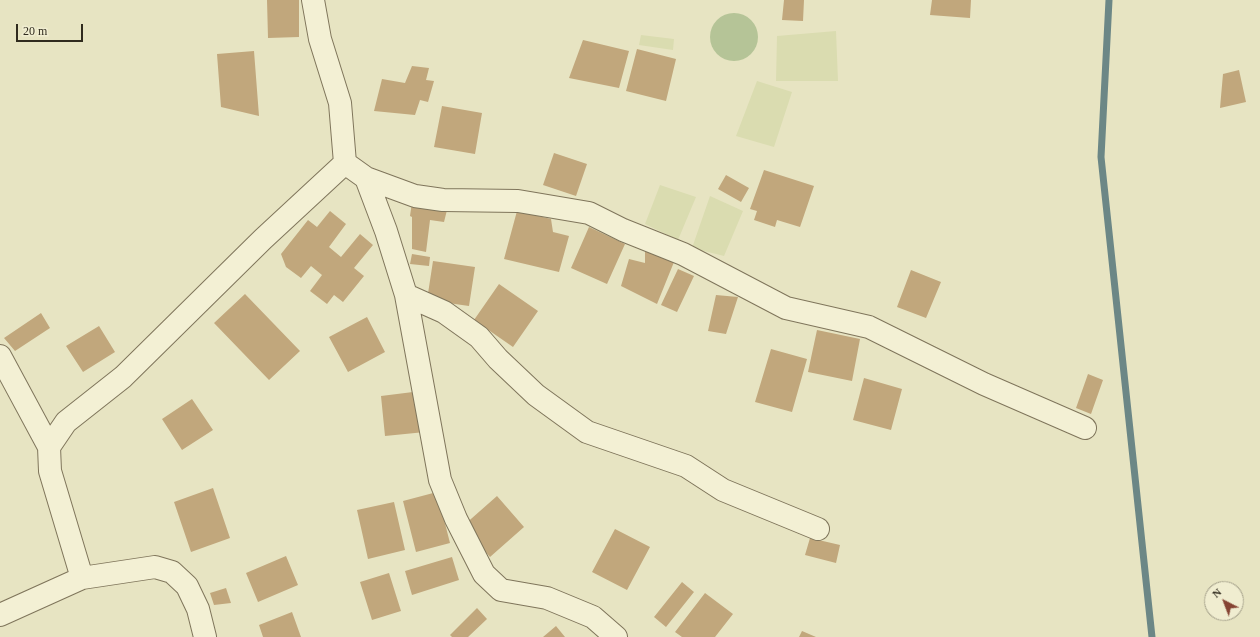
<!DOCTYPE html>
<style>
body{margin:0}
#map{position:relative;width:1260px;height:637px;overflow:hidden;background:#e7e4c2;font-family:Georgia,serif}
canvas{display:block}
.north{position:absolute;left:1204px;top:581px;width:40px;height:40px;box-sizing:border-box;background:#f0edd0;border:1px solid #a39f89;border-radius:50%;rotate:318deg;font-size:11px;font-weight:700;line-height:16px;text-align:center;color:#302b1e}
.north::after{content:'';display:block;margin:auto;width:14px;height:18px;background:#864433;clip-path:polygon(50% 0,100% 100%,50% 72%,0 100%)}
.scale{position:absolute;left:16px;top:24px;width:67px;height:18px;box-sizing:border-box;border:2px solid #302b1e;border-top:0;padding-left:5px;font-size:12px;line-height:14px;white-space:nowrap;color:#302b1e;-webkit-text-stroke:3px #f0edd0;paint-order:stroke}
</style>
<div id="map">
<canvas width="1260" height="637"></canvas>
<div class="north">N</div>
<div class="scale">20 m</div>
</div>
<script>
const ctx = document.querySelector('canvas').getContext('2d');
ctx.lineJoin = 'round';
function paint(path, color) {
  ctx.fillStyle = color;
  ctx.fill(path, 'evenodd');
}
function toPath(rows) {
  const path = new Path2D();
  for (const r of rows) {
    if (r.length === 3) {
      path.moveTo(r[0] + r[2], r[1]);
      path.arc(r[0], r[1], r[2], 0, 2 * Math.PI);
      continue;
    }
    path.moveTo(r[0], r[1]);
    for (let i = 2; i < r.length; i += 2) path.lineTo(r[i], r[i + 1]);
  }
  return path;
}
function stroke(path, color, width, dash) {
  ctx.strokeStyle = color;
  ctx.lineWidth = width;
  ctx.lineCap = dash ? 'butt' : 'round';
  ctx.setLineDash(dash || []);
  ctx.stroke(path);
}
paint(toPath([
 [836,31,838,81,776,81,777,36],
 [641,35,674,39,673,50,639,45],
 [757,81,792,92,774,147,736,136],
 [660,185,696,197,678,240,645,224],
 [710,196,743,211,724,256,692,248]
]), '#dadcb0');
paint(toPath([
 [734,37,24]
]), '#b5c497');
stroke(toPath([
 [1109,0,1101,157,1152,637]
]), '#6c8786', 7);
paint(toPath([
 [267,0,299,0,299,37,268,38],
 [784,0,804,0,803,21,782,20],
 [932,0,971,0,970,18,930,15],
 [583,40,629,51,619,88,569,78],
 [637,49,676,59,666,101,626,91],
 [254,51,259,116,221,107,217,54],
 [412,66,429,68,426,80,434,81,428,102,420,100,415,115,374,111,382,79,405,83],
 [1239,70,1246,102,1220,108,1223,74],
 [442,106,482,113,475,154,434,147],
 [554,153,587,164,576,196,543,185],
 [764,170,814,186,800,227,777,220,775,227,754,220,757,211,750,209],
 [726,175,749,188,741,202,718,189],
 [412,202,448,206,444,222,430,220,426,252,412,249,412,217,410,216],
 [330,211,346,224,329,247,341,257,360,234,373,245,354,268,364,276,343,302,334,295,327,304,310,291,322,275,311,266,301,278,286,267,281,254,308,220,317,227],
 [517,211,551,219,553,232,569,236,559,272,504,259],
 [589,227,625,244,607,284,571,268],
 [645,250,674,262,657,304,621,286,629,259,645,263],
 [412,254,430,257,429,266,410,264],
 [433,261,475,267,469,306,427,300],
 [678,269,694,276,677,312,661,305],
 [911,270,941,282,926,318,897,307],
 [499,284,538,311,513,347,474,320],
 [245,294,300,351,269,380,214,323],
 [716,295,738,297,726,334,708,331],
 [41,313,50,328,15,351,4,338],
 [367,317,385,352,348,372,329,337],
 [99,326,115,352,83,372,66,346],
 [817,330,860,339,852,381,808,372],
 [771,349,807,359,792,412,755,402],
 [1088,374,1103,380,1091,414,1076,408],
 [864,378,902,389,891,430,853,420],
 [421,391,425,432,385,436,381,396],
 [192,399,213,430,182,450,162,419],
 [213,488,230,538,191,552,174,502],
 [437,492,450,543,416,552,403,501],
 [497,496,524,527,490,557,463,526],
 [394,502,405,550,368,559,357,510],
 [615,529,650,547,627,590,592,572],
 [810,538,840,545,836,563,805,555],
 [286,556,298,585,258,602,246,573],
 [452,557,459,580,412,595,405,571],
 [389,573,401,611,372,620,360,582],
 [682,582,694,592,666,627,654,617],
 [226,588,231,603,214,605,210,593],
 [705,593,733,614,715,637,682,637,675,632],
 [477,608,487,619,468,637,452,637,450,635],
 [292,612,301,637,263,637,259,625],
 [556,626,565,637,543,637],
 [802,631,816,637,799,637]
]), '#c1a77c');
const minor = toPath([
 [345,163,366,178,415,196,443,200,518,201,589,213,623,230,683,254,786,308,869,327,984,384,1085,428],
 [366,178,386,231,406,295,440,480,456,519,484,574,501,590,547,598,593,617,616,637],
 [406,295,444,312,479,337,498,359,536,395,587,432,686,466,723,490,818,529],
 [0,356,49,447],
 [82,578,50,471,49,447,66,422,123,377,263,239,345,163,340,103,320,39,313,0],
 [0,615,82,578,155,567,172,572,187,586,198,609,205,637]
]);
stroke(minor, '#7f755b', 24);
stroke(minor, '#f3f0d4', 22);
</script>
